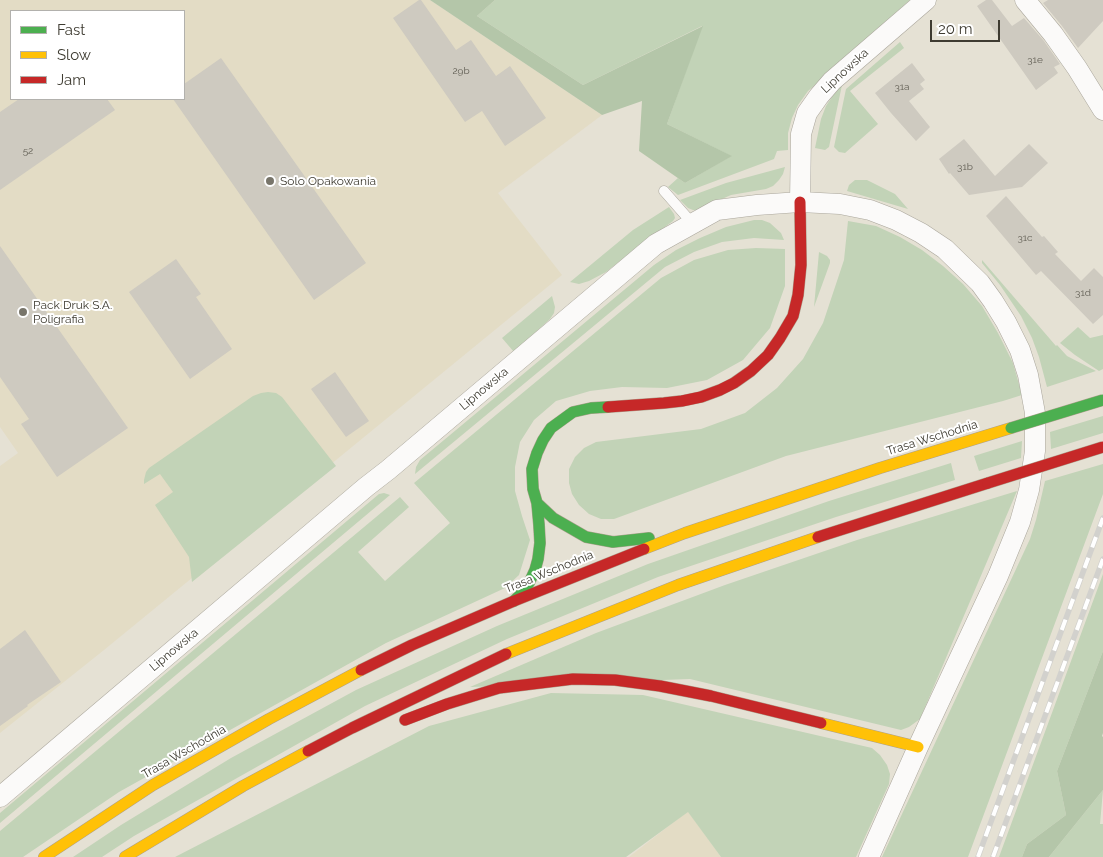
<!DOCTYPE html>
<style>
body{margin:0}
#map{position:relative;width:1103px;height:857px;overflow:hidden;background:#e5e1d4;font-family:Raleway,sans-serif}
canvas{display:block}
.legend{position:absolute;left:10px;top:10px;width:175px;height:90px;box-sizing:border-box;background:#fff;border:1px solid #b2b1ad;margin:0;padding:6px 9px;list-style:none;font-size:15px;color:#3e3b31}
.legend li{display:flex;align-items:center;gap:10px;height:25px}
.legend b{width:25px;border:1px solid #b2b1ad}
.scale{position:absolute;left:930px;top:20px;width:70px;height:22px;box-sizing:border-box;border:2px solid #3e3b31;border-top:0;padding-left:6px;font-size:15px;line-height:18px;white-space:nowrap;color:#3e3b31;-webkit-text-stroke:4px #fff;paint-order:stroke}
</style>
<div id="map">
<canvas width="1103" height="857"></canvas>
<ul class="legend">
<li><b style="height:6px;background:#4caf50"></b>Fast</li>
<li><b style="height:6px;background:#ffc107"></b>Slow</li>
<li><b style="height:6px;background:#c62828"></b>Jam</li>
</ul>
<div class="scale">20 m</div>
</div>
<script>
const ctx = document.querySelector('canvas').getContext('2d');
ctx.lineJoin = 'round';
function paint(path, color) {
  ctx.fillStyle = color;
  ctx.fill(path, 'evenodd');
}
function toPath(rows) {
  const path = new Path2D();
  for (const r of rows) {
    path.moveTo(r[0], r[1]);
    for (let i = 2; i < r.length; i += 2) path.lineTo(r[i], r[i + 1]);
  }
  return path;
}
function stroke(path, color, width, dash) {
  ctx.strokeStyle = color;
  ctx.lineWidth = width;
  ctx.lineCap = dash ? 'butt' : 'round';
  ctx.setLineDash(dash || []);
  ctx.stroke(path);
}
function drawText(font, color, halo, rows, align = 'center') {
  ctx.font = font + ' Raleway,sans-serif';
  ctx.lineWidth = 4;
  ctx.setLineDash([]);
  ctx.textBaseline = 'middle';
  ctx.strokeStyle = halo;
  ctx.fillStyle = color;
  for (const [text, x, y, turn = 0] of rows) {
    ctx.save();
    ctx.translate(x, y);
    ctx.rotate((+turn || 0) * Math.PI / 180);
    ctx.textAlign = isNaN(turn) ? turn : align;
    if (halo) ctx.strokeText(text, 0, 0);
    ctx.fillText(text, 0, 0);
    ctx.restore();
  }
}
paint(toPath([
 [0,0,430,0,602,115,498,193,562,275,104,650,0,733,0,466,18,453,0,427],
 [11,11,184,11,184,99,11,99],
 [688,811,721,857,629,857]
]), '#e3dcc5');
paint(toPath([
 [495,0,910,0,808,91,798,105,792,118,788,133,788,150,777,151,774,159,678,195,668,187,678,178,685,183,731,156,667,124,702,26,583,85,477,16],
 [900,42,904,48,850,91,878,124,845,153,839,152,834,147,846,89],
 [842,85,829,147,825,150,815,148,821,119,826,106,834,94],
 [785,167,783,174,779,180,773,186,766,189,731,195,697,210,693,210,688,208,680,200,726,183],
 [855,180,867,180,895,194,908,209,847,191,849,185],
 [669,207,674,214,675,218,673,221,639,246,606,272,589,281,579,284,570,282,633,230],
 [754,220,762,220,770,223,781,233,784,240,754,238,722,242,694,252,665,267,415,474,416,467,420,460,654,265,676,250,700,238,726,227],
 [848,221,876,226,900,237,922,250,943,266,963,284,982,306,998,333,1013,363,1022,395,1003,401,786,456,614,519,601,519,589,514,579,505,572,494,569,483,569,469,575,457,584,448,596,442,701,429,745,413,777,388,803,359,823,323,844,260],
 [756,248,785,249,785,286,770,328,743,360,707,380,667,388,622,387,590,391,556,401,534,420,520,442,515,467,515,491,522,516,530,540,519,575,505,588,386,643,119,792,23,857,0,857,0,831,400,497,409,507,358,552,385,581,450,523,414,483,661,278,694,260,728,250],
 [819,252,827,256,830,260,830,263,814,307],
 [982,260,1056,346,1057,345,1067,356,1096,371,1047,387,1039,357,1032,338,1021,316,1000,285,982,263],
 [552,296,555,307,554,313,550,319,514,352,502,338],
 [1078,327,1090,338,1103,335,1103,369,1099,371,1075,355,1060,343],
 [268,392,276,393,282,397,336,466,192,582,189,557,155,505,173,492,160,474,144,484,144,480,146,472,149,468,253,396,261,393],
 [1103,416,1103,433,1051,449,1050,432],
 [1022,441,1021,458,979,471,974,456],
 [951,463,955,480,836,517,658,577,507,639,365,706,134,836,102,857,73,857,121,825,231,758,356,690,497,626,648,564,829,501],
 [1103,464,1103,494,968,857,882,857,1030,539,1036,520,1045,481],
 [1017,491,920,719,909,727,901,730,690,679,470,687,596,633,725,585,857,540],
 [384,493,390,495,0,823,0,813,379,494],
 [1103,574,1103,651,1057,771,1066,815,1027,844,1022,857,999,857],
 [551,693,643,695,872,748,880,755,887,765,890,774,889,784,856,857,721,857,688,812,626,857,175,857,429,726],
 [1103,790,1100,824,1103,824,1103,857,1049,857]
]), '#c2d3b7');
paint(toPath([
 [430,0,495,0,477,16,583,85,703,26,667,124,732,156,685,183,639,151,642,101,602,115],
 [1103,651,1103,733,1102,736,1103,737,1103,790,1049,857,1022,857,1027,844,1066,815,1057,771]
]), '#b4c6a9');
paint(toPath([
 [419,0,421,0,456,50,471,40,496,76,510,66,546,118,505,146,482,111,465,122,393,18],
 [986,0,992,0,1012,26,1024,18,1044,41,1060,64,1054,67,1058,73,1036,90,977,6],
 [1048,0,1103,0,1103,21,1078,48,1062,26,1043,3],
 [221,58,366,263,314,300,173,99,184,99,184,84],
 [912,63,925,80,920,84,924,89,909,101,930,127,916,141,891,113,875,93],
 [19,99,107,99,115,110,0,190,0,112],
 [964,139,995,176,1029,144,1048,163,1022,187,969,195,950,173,949,174,939,159],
 [1006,196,1042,237,1044,236,1058,252,1055,254,1081,281,1094,268,1103,277,1103,315,1093,324,1041,271,1036,275,986,216],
 [0,246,128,428,57,477,21,424,29,419,0,377],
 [176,259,201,294,196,297,232,349,190,379,129,292],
 [335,372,369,421,346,437,311,389],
 [25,630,61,682,27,705,28,706,0,726,0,649]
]), '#cecac0');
const lane = toPath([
 [664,191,692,223]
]);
const street = toPath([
 [1025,0,1053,34,1077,68,1103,110],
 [800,202,840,204,870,210,896,220,921,233,945,249,980,283,993,301,1006,322,1020,350,1028,375,1035,413,1035,451,1029,490,1020,522,998,576,918,747,869,857],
 [0,797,366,487,388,470,656,244,717,210,757,205,800,202,801,134,807,113,819,96,832,81,926,0]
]);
const fast = toPath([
 [537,503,553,518,586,537,613,542,649,538],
 [514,601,523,592,529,583,535,570,538,559,540,543,539,525,537,503,533,489,532,469,537,453,543,440,551,428,573,412,591,408,608,407]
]);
const slow = toPath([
 [644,549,685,533,880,468,1011,428],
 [506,654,678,585,818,537],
 [821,723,918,747],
 [44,857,153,785,269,719,361,670],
 [125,857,243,786,308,751]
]);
const jam = toPath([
 [608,407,664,403,682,401,701,397,720,390,734,383,751,371,768,355,780,338,793,316,798,295,801,265,800,202],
 [818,537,988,483],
 [361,670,412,645,514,601,644,549],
 [405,720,447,704,499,688,573,679,615,680,660,686,711,696,821,723],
 [308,751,352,728,506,654]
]);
stroke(lane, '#aaa69c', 11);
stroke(street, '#aaa69c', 21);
stroke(fast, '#ada08d', 12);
stroke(slow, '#ada08d', 12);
stroke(jam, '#ada08d', 12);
stroke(lane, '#fbfaf9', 10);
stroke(street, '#fbfaf9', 20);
stroke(fast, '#4caf50', 11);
stroke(slow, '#ffc107', 11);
stroke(jam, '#c62828', 11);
const rail = toPath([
 [978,857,1103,518],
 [993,857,1103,559]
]);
stroke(rail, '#d2d1cd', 5.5);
stroke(rail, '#fff', 4, [11]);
const fastBridge = toPath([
 [1011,428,1103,400]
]);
const jamBridge = toPath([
 [988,483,1103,447]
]);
stroke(fastBridge, '#ada08d', 12, []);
stroke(jamBridge, '#ada08d', 12, []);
stroke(fastBridge, '#4caf50', 11);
stroke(jamBridge, '#c62828', 11);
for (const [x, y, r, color] of [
 [270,181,5,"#78756a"],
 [23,312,5,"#78756a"]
]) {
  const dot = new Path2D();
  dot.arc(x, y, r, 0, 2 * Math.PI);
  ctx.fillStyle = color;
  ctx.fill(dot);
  stroke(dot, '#fff', 2);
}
drawText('10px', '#625f55', null, [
 ["31e",1035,60],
 ["29b",461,71],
 ["31a",902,87],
 ["52",28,151],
 ["31b",965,167],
 ["31c",1025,238],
 ["31d",1083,293]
]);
drawText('12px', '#3e3b31', '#fff', [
 ["Lipnowska",845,71,-43],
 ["Lipnowska",484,389,-40],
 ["Trasa Wschodnia",932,438,-17],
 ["Trasa Wschodnia",549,572,-22],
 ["Lipnowska",174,650,-40],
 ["Trasa Wschodnia",184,752,-30]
]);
drawText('12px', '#3e3b31', '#fff', [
 ["Solo Opakowania",280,181],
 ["Pack Druk S.A.",33,305],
 ["Poligrafia",33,319]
], 'left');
</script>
